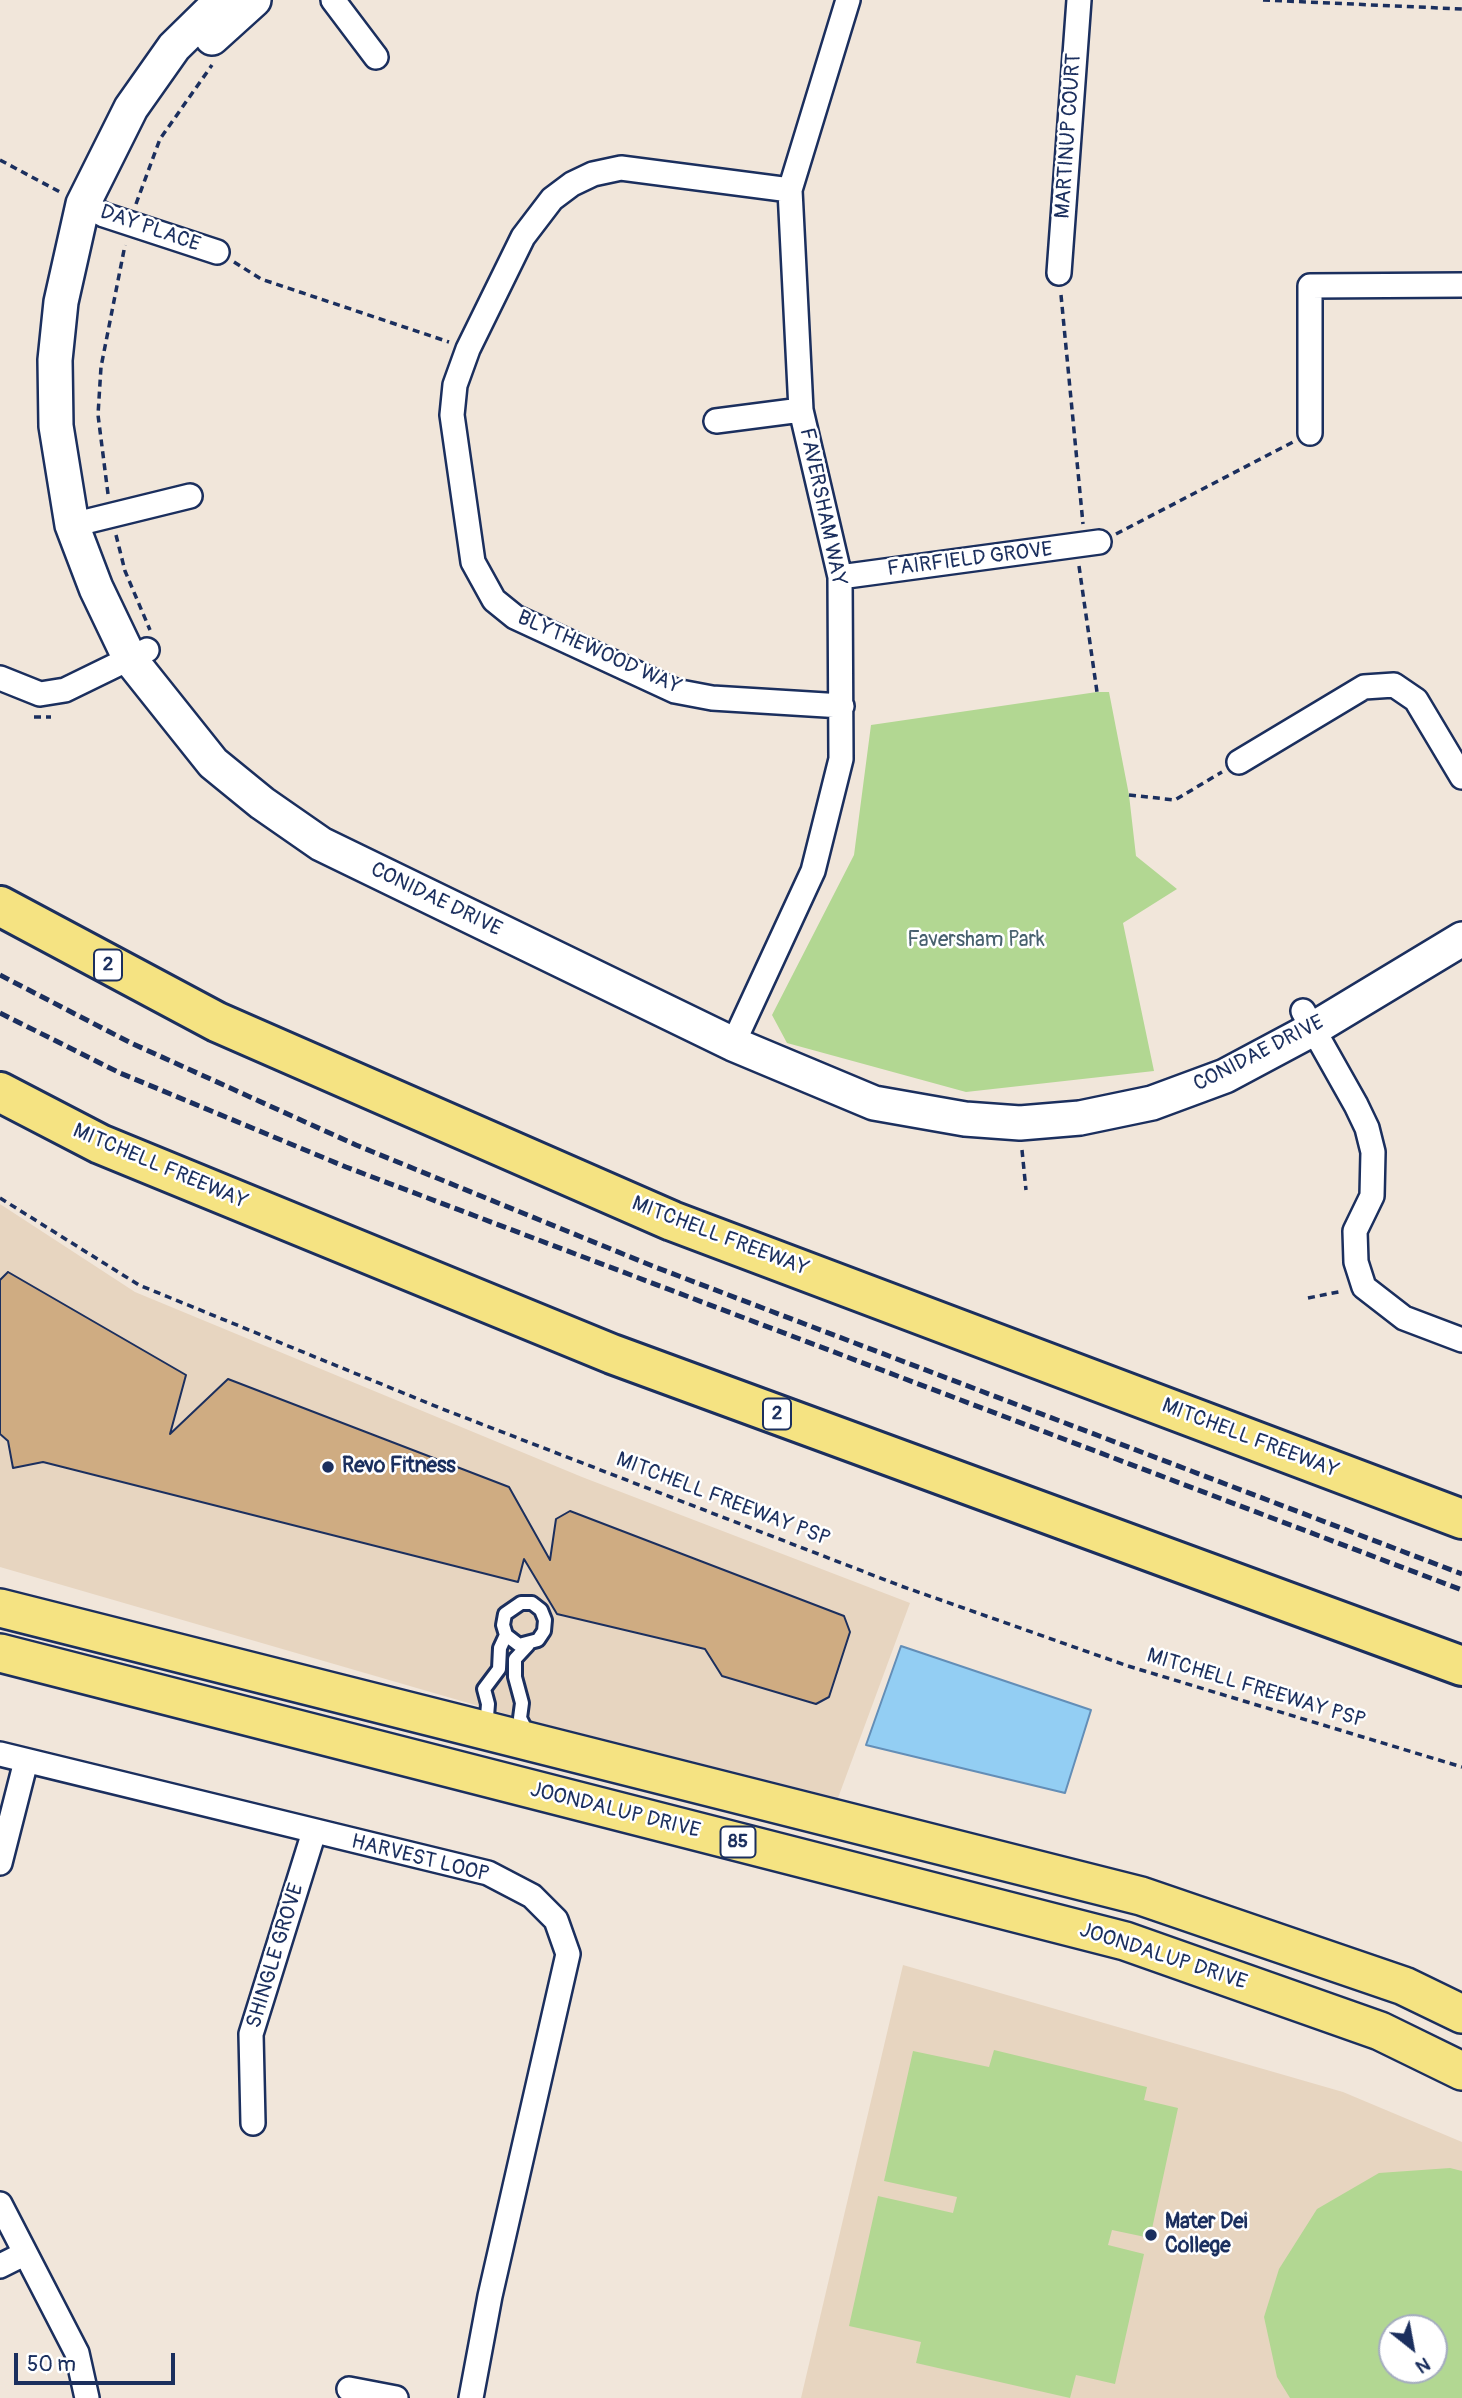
<!DOCTYPE html>
<style>
body{margin:0}
#map{position:relative;width:1462px;height:2398px;overflow:hidden;background:#f1e6da;font-family:Pangolin,sans-serif}
canvas{display:block}
.north{position:absolute;left:1378px;top:2314px;width:70px;height:70px;box-sizing:border-box;background:#fff;border:2px solid #a4acbf;border-radius:50%;rotate:149deg;font-size:19px;font-weight:700;line-height:28px;text-align:center;color:#1b2f5e}
.north::after{content:'';display:block;margin:auto;width:24px;height:32px;background:#1b2f5e;clip-path:polygon(50% 0,100% 100%,50% 72%,0 100%)}
.scale{position:absolute;left:14px;top:2353px;width:161px;height:32px;box-sizing:border-box;border:4px solid #1b2f5e;border-top:0;padding-left:9px;font-size:21px;line-height:24px;white-space:nowrap;color:#1b2f5e;-webkit-text-stroke:5px #fff;paint-order:stroke}
</style>
<div id="map">
<canvas width="1462" height="2398"></canvas>
<div class="north">N</div>
<div class="scale">50 m</div>
</div>
<script>
const ctx = document.querySelector('canvas').getContext('2d');
ctx.lineJoin = 'round';
function paint(path, color) {
  ctx.fillStyle = color;
  ctx.fill(path, 'evenodd');
}
function toPath(rows) {
  const path = new Path2D();
  for (const r of rows) {
    path.moveTo(r[0], r[1]);
    for (let i = 2; i < r.length; i += 2) path.lineTo(r[i], r[i + 1]);
  }
  return path;
}
function stroke(path, color, width, dash) {
  ctx.strokeStyle = color;
  ctx.lineWidth = width;
  ctx.lineCap = dash ? 'butt' : 'round';
  ctx.setLineDash(dash || []);
  ctx.stroke(path);
}
function drawText(font, color, halo, rows, align = 'center') {
  ctx.font = font + ' Pangolin,sans-serif';
  ctx.lineWidth = 5;
  ctx.setLineDash([]);
  ctx.textBaseline = 'middle';
  ctx.strokeStyle = halo;
  ctx.fillStyle = color;
  for (const [text, x, y, turn = 0] of rows) {
    ctx.save();
    ctx.translate(x, y);
    ctx.rotate((+turn || 0) * Math.PI / 180);
    ctx.textAlign = isNaN(turn) ? turn : align;
    if (halo) ctx.strokeText(text, 0, 0);
    ctx.fillText(text, 0, 0);
    ctx.restore();
  }
}
paint(toPath([
 [0,1204,135,1292,582,1477,910,1603,838,1798,520,1718,0,1567],
 [903,1965,1343,2092,1462,2142,1462,2398,801,2398],
 [1392,2328,1434,2328,1434,2370,1392,2370]
]), '#e7d5c0');
paint(toPath([
 [1097,692,1109,692,1129,795,1136,856,1177,889,1123,923,1154,1071,966,1092,787,1043,772,1015,854,855,871,725],
 [994,2050,1147,2087,1144,2100,1178,2108,1150,2238,1112,2230,1108,2245,1144,2254,1115,2384,1076,2375,1070,2398,916,2363,921,2342,849,2326,878,2196,953,2213,957,2197,884,2181,913,2051,989,2067],
 [1450,2168,1462,2171,1462,2398,1290,2398,1277,2377,1264,2317,1279,2269,1317,2209,1379,2173],
 [1392,2328,1434,2328,1434,2370,1392,2370]
]), '#b2d792');
const water = toPath([
 [901,1646,1091,1710,1065,1793,866,1745,901,1646]
]);
paint(water, '#93cef3');
stroke(water, '#638eb7', 2);
const building = toPath([
 [8,1272,186,1375,170,1434,228,1379,509,1487,550,1560,556,1519,570,1511,844,1616,850,1632,829,1697,816,1704,722,1676,705,1649,557,1614,524,1559,518,1582,43,1462,13,1468,8,1441,0,1434,0,1280,8,1272]
]);
paint(building, '#cfac82');
stroke(building, '#1b2f5e', 2);
const lane = toPath([
 [528,1645,515,1659,515,1677,522,1703,520,1718,528,1734],
 [486,1729,488,1704,484,1689,499,1669,500,1648,506,1635,503,1625,505,1614,521,1603,532,1603,541,1610,545,1620,544,1631,538,1640,519,1645,506,1635]
]);
const street = toPath([
 [333,0,376,57],
 [790,190,621,168,593,174,572,184,552,199,523,237,468,349,455,385,452,415,473,562,494,600,515,617,675,691,712,698,842,706],
 [83,204,104,215,217,252],
 [1059,273,1079,0],
 [716,421,801,410],
 [1310,433,1310,286,1462,285],
 [72,525,190,496],
 [840,577,1099,542],
 [0,678,40,694,65,690,147,650],
 [1239,762,1364,687,1394,685,1416,700,1462,777],
 [1303,1011,1356,1105,1367,1128,1373,1152,1372,1196,1355,1231,1356,1262,1364,1287,1404,1318,1462,1340],
 [733,1044,813,871,841,759,840,577,801,410,790,190,848,0],
 [0,1754,488,1873,532,1896,556,1920,568,1954,490,2296,471,2398],
 [0,1863,26,1761],
 [253,2123,251,2034,314,1832],
 [0,2204,77,2353,87,2398],
 [0,2266,24,2254],
 [349,2389,396,2398]
]);
const secondary = toPath([
 [222,0,174,47,131,108,83,204,61,302,55,360,56,426,72,525,96,588,130,659,213,763,262,803,321,844,733,1044,874,1103,965,1119,1020,1123,1080,1118,1152,1103,1225,1076,1313,1029,1462,939],
 [212,38,254,0]
]);
const primary = toPath([
 [0,1608,1141,1896,1404,1986,1462,2014],
 [0,1653,1125,1941,1380,2031,1462,2071]
]);
const highway = toPath([
 [0,906,217,1022,672,1221,1462,1519],
 [0,1092,100,1144,612,1354,1462,1666]
]);
stroke(lane, '#1b2f5e', 18);
stroke(street, '#1b2f5e', 28);
stroke(secondary, '#1b2f5e', 38);
stroke(primary, '#1b2f5e', 42);
stroke(highway, '#1b2f5e', 44);
stroke(toPath([
 [1263,0,1462,9],
 [0,160,60,192],
 [136,204,160,139,212,65],
 [234,262,261,279,449,342],
 [1061,295,1083,524],
 [108,494,98,415,101,367,125,245],
 [1116,534,1293,442],
 [116,535,125,571,150,630],
 [1079,566,1097,692],
 [34,717,51,717],
 [1129,795,1175,800,1222,772],
 [1022,1150,1026,1190],
 [0,1198,139,1285,440,1408,901,1586,1128,1666,1462,1767],
 [1308,1298,1343,1291]
]), '#1b2f5e', 3.5, [7, 5]);
stroke(lane, '#fff', 12);
stroke(street, '#fff', 23);
stroke(secondary, '#fff', 33);
stroke(primary, '#f5e382', 37);
stroke(highway, '#f5e382', 38);
stroke(toPath([
 [0,975,131,1043,356,1145,655,1267,1462,1574],
 [0,1013,120,1073,346,1167,1462,1590]
]), '#1b2f5e', 5, [10, 5]);
for (const [x, y, r, color] of [
 [328,1467,7,"#1b2f5e"],
 [1151,2235,7,"#1b2f5e"]
]) {
  const dot = new Path2D();
  dot.arc(x, y, r, 0, 2 * Math.PI);
  ctx.fillStyle = color;
  ctx.fill(dot);
  stroke(dot, '#fff', 2.5);
}
for (const [x, y, w] of [
 [108,965,28],
 [777,1414,28],
 [738,1842,35]
]) {
  const box = new Path2D();
  box.roundRect(x - w / 2, y - 15.5, w, 31, 5);
  ctx.fillStyle = '#fff';
  ctx.fill(box);
  stroke(box, '#1b2f5e', 2);
}
drawText('bold 19px', '#1b2f5e', null, [
 ["2",108,965],
 ["2",777,1414],
 ["85",738,1842]
]);
drawText('21px', '#1b2f5e', '#fff', [
 ["MARTINUP COURT",1069,136,-86],
 ["DAY PLACE",150,229,19],
 ["FAVERSHAM WAY",822,507,78],
 ["FAIRFIELD GROVE",970,560,-7],
 ["BLYTHEWOOD WAY",599,653,24],
 ["CONIDAE DRIVE",436,900,26],
 ["CONIDAE DRIVE",1259,1054,-27],
 ["MITCHELL FREEWAY",160,1167,23],
 ["MITCHELL FREEWAY",720,1237,21],
 ["MITCHELL FREEWAY",1250,1439,21],
 ["MITCHELL FREEWAY PSP",723,1500,21],
 ["MITCHELL FREEWAY PSP",1256,1689,17],
 ["JOONDALUP DRIVE",615,1811,14],
 ["HARVEST LOOP",420,1859,14],
 ["SHINGLE GROVE",276,1956,-73],
 ["JOONDALUP DRIVE",1163,1957,18]
]);
drawText('21px', '#48616e', '#fff', [
 ["Faversham Park",976,941]
]);
drawText('bold 21px', '#1b2f5e', '#fff', [
 ["Revo Fitness",342,1467],
 ["Mater Dei",1165,2223],
 ["College",1165,2247]
], 'left');
</script>
